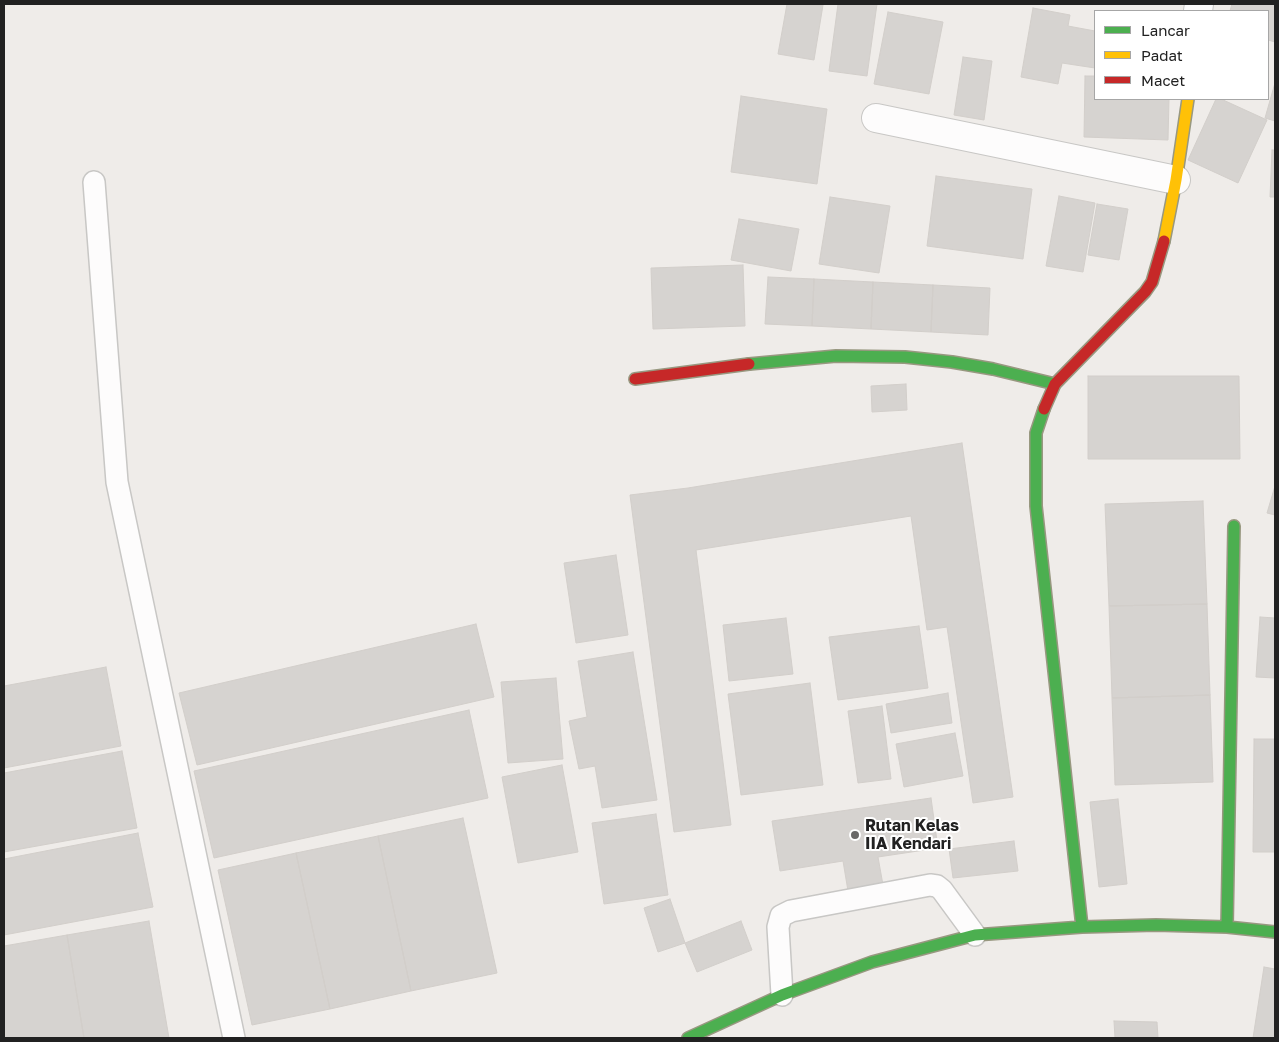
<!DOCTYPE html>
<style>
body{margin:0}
#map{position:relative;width:1279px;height:1042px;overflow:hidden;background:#efece9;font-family:"Golos Text",sans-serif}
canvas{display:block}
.frame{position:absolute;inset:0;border:5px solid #212121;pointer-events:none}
.legend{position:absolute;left:1094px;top:10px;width:175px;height:90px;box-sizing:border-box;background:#fff;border:1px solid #a6a6a6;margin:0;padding:6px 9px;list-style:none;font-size:15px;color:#212121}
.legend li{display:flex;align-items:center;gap:10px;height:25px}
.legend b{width:25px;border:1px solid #a6a6a6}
</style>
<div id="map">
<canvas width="1279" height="1042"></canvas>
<div class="frame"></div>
<ul class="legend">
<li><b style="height:6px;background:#4caf50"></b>Lancar</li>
<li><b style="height:6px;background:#ffc107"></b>Padat</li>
<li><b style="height:6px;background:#c62828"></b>Macet</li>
</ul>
</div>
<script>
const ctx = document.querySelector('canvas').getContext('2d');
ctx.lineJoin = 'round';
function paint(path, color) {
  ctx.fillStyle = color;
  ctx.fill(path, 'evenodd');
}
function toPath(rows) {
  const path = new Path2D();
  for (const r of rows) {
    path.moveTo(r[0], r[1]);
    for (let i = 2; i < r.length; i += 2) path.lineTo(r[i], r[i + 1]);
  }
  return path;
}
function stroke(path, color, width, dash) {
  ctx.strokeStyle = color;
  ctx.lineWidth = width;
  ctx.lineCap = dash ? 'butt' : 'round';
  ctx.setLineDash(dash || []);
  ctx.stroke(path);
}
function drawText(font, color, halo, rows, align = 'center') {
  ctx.font = font + ' "Golos Text",sans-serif';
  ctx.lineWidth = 4;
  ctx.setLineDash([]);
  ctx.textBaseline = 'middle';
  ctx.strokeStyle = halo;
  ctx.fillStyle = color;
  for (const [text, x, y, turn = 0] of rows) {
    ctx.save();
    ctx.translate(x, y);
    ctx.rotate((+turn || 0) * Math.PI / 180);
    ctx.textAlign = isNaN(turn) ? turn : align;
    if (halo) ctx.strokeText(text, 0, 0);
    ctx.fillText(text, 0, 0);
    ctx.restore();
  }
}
const building = toPath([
 [787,4,823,5,814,60,778,54,787,4],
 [838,4,877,4,867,76,829,71,838,4],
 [1232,4,1275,4,1275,42,1268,40,1268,11,1230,11,1232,4],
 [1033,8,1070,15,1068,26,1095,31,1095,68,1062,63,1058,84,1021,77,1033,8],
 [888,12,943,22,929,94,874,84,888,12],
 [963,57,992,61,984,120,954,115,963,57],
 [1085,76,1095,76,1095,99,1169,99,1168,140,1084,137,1085,76],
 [1275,83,1275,121,1265,118,1275,83],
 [741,96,827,109,817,184,731,172,741,96],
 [1216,99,1221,99,1267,120,1238,183,1188,160,1216,99],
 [1272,150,1275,150,1275,197,1270,197,1272,150],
 [936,176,1032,189,1023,259,927,246,936,176],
 [1059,196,1095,203,1083,272,1046,266,1059,196],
 [830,197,890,206,879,273,819,264,830,197],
 [1097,204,1128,209,1119,260,1088,255,1097,204],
 [739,219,799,229,791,271,731,260,739,219],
 [743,265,745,326,653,329,651,268,743,265],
 [768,277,814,279,812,326,765,324,768,277],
 [814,279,873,282,871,329,812,326,814,279],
 [873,282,933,285,931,332,871,329,873,282],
 [933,285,990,288,988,335,931,332,933,285],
 [1088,376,1239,376,1240,459,1088,459,1088,376],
 [906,384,907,410,872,412,871,386,906,384],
 [962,443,1013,797,973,803,947,627,927,630,911,516,696,550,731,825,674,832,630,495,688,488,962,443],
 [1275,486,1275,515,1267,513,1275,486],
 [1203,501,1207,604,1109,606,1105,504,1203,501],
 [616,555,628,635,576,643,564,563,616,555],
 [1207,604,1210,695,1112,698,1109,606,1207,604],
 [1260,617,1275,618,1275,678,1256,677,1260,617],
 [786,618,793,674,729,681,723,625,786,618],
 [476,624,494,697,197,765,179,693,476,624],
 [919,626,928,688,838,700,829,637,919,626],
 [633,652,657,800,602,808,595,766,579,769,569,721,587,717,578,661,633,652],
 [106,667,121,746,4,768,4,686,106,667],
 [556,678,563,759,508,763,501,682,556,678],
 [810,683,823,785,741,795,728,694,810,683],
 [948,693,952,723,891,733,886,704,948,693],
 [1210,695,1213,782,1115,785,1112,698,1210,695],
 [882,706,891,779,858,783,848,711,882,706],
 [469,710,488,798,214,858,194,771,469,710],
 [955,733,963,776,904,787,896,744,955,733],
 [1254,739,1275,739,1275,852,1253,852,1254,739],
 [122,751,137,828,4,852,4,773,122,751],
 [562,765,578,852,518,863,502,777,562,765],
 [931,798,938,848,878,857,883,885,848,891,843,861,780,871,772,821,931,798],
 [1118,799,1127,884,1099,887,1090,802,1118,799],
 [656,814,668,895,604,904,592,823,656,814],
 [463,818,497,973,411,991,378,836,463,818],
 [138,833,153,907,4,935,4,859,138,833],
 [378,836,411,991,330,1009,296,853,378,836],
 [1014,841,1018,871,953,878,949,849,1014,841],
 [296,853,330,1009,252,1025,218,870,296,853],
 [670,899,685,943,658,952,644,908,670,899],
 [149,921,169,1038,84,1038,67,935,149,921],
 [741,921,752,950,697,972,685,943,741,921],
 [67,935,84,1038,4,1038,4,946,67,935],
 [1264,967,1275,969,1275,1038,1253,1038,1264,967],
 [1114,1021,1157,1022,1158,1038,1115,1038,1114,1021]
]);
paint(building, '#d6d3d0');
stroke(building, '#d2ceca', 1);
const lane = toPath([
 [94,182,117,482,234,1038],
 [782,995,778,927,781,916,791,911,930,885,937,886,942,890,975,935]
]);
const street = toPath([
 [1198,11,1199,4],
 [876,118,1176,180]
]);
const fast = toPath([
 [749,364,836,356,905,357,952,362,993,369,1055,384],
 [1044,409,1036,433,1036,506,1082,927],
 [1227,927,1234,526],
 [688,1038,782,995,872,962,975,935,1082,927,1156,925,1227,927,1275,932]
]);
const slow = toPath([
 [1164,241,1176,180,1188,99]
]);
const jam = toPath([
 [635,379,749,364],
 [1044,409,1055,384,1145,292,1152,282,1164,241]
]);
stroke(lane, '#c8c7c5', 24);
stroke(street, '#c8c7c5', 30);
stroke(fast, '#989880', 14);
stroke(slow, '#989880', 14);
stroke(jam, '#989880', 14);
stroke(lane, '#fdfcfc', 21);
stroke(street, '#fdfcfc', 28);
stroke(fast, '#4caf50', 11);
stroke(slow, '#ffc107', 11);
stroke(jam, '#c62828', 11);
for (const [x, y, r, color] of [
 [855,835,5,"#696867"]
]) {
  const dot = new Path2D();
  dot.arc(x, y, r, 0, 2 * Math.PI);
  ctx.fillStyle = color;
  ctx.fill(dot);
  stroke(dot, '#fff', 2);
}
drawText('bold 16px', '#212121', '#fff', [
 ["Rutan Kelas",865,826],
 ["IIA Kendari",865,844]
], 'left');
</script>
